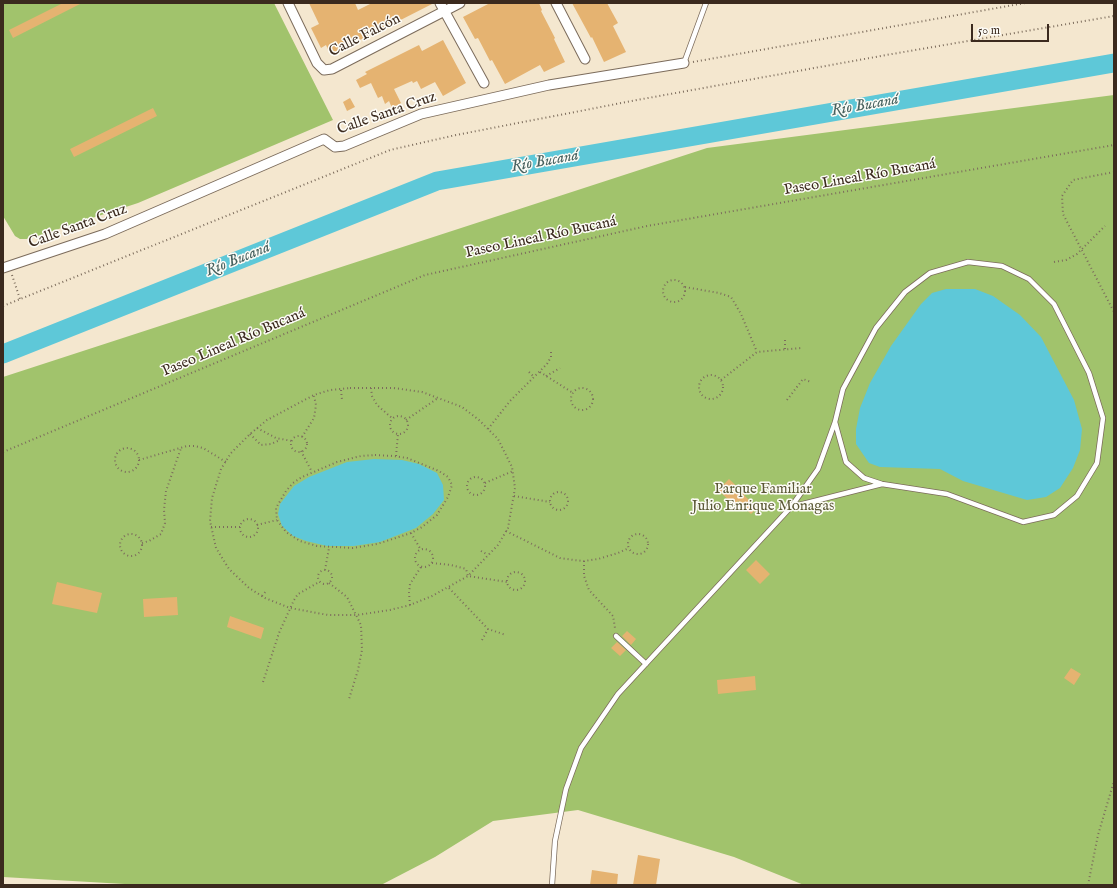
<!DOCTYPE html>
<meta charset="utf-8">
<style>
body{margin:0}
#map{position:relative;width:1117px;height:888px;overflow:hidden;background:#f4e7cf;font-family:"IM FELL English",serif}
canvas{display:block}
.frame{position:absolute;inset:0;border:4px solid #3b2a1e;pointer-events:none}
.scale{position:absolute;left:971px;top:24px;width:78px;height:18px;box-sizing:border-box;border:2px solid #3b2a1e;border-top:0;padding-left:5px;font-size:12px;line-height:14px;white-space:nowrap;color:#3b2a1e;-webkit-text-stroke:3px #fdfcf7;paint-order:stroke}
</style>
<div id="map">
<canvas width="1117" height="888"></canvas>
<div class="frame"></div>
<div class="scale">50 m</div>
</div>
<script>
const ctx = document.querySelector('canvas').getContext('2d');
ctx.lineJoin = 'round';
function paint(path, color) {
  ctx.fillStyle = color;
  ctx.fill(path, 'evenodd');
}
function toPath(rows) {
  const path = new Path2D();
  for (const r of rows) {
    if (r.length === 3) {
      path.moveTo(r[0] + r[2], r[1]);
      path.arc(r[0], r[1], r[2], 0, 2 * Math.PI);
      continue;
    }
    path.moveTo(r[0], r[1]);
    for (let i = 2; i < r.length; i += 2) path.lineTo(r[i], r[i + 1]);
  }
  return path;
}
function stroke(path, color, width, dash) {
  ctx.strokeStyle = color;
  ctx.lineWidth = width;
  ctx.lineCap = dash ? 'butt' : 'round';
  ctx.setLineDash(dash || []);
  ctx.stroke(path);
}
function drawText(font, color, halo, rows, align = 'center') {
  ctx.font = font + ' "IM FELL English",serif';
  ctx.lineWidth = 3;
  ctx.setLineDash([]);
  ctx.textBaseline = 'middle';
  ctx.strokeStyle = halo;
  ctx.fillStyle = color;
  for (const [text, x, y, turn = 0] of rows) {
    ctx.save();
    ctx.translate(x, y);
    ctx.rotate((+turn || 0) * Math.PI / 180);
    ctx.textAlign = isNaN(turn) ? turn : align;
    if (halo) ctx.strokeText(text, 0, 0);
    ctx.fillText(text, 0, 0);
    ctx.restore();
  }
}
paint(toPath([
 [3,3,274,3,333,120,138,203,28,239,20,239,15,236,3,216],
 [1114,95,1114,885,804,885,734,857,578,810,493,821,435,857,381,885,142,885,3,877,3,377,707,148]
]), '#a1c36c');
paint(toPath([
 [946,289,975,289,993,296,1020,315,1041,337,1074,400,1082,429,1080,450,1073,468,1060,488,1046,497,1027,500,963,481,940,469,880,467,869,463,856,444,856,429,860,408,870,383,891,346,921,304,932,293],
 [374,459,402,460,419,464,437,473,443,485,444,500,433,514,416,528,380,542,354,546,327,546,306,541,293,536,282,526,278,514,280,504,294,486,309,477,347,462]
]), '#5ec8d8');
stroke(toPath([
 [3,354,437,181,1114,63]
]), '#5ec8d8', 19);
paint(toPath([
 [63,3,82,3,13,38,9,30],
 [309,3,355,3,358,10,372,3,434,3,379,31,330,54,326,45,321,48,311,28,319,24],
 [490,3,539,3,542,10,541,11,555,38,554,39,565,62,544,72,540,65,505,84,492,60,490,61,478,38,475,39,463,17],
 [572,3,607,3,618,23,613,26,626,52,604,62,592,37,591,38],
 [443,40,466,83,443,96,435,82,421,89,417,81,413,83,412,81,394,89,401,103,392,108,389,101,385,104,382,96,378,98,371,83,360,88,356,80,367,74,365,72,419,45,422,51],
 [350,98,355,107,347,111,343,102],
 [153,108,157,116,74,157,70,149],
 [729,479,745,494,744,495,757,508,751,514,738,501,734,505,718,490],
 [756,560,770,574,760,584,746,570],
 [57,582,102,593,97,613,52,604],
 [177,597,178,615,144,617,143,599],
 [230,616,264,628,261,639,227,627],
 [627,631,636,639,631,645,622,636],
 [617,642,626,650,620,656,611,648],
 [1071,668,1081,674,1074,685,1064,678],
 [755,676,756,690,718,694,717,680],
 [638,855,660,859,656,885,633,885],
 [592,870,618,874,617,885,590,885]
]), '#e5b371');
const lane = toPath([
 [684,63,706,3],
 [791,507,882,484],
 [616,636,646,664],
 [552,885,555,841,566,789,581,748,618,694,791,507,818,469,835,422,843,389,876,328,905,292,930,273,968,262,1002,266,1029,279,1054,304,1089,373,1103,418,1097,463,1077,496,1054,515,1023,522,947,494,882,484,864,478,846,462,835,422]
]);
const street = toPath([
 [288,3,317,63,324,70,332,69,460,3],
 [440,3,484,83],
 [556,3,585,59],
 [3,268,105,234,324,139,335,147,344,146,421,114,549,85,684,63]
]);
stroke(lane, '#7c6c5c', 6);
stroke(street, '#7c6c5c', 11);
stroke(toPath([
 [693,62,1025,3],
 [1114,172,1073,180,1062,196,1063,214,1114,312],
 [1054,262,1066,260,1077,254,1105,226],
 [12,275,20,299],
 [674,291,11],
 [685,287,719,293,731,297,741,314,757,352],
 [3,306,390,150,456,135,637,100,892,54,1114,16],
 [785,349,785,339],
 [529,372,534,377],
 [540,372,573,393],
 [711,387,12],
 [546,376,560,368],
 [721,380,757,352,801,348],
 [350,388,394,388,422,392,462,407,479,420,498,439,512,467,515,488,508,528,498,545,468,576,432,596,410,605,390,610,357,615,328,615,290,608,265,598,249,588,229,569,216,548,210,521,212,498,221,469,231,453,250,434,267,420,314,395,330,390,350,388],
 [371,388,372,396,377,405,393,419],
 [582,399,11],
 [341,390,342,400],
 [787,400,803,379,811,382],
 [399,425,9],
 [406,420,438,398],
 [257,428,276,438,292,441],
 [488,429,510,401,547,364,551,357,551,349],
 [250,434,261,445,271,444,280,440],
 [299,444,8],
 [302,437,314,418,316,405,314,396],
 [127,460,12],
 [301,451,312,472],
 [3,452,425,275,647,226,1114,145],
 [375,455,394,456,407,458,439,471,448,477,452,485,448,497,437,515,422,527,411,533,377,544,353,548,317,546,300,541,286,532,277,520,276,508,286,491,293,483,302,477,337,462,361,456,375,455],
 [396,456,398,434],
 [139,460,187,446,195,446,203,448,226,462],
 [476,486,9],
 [485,483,513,471],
 [559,501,9],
 [514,496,550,502],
 [249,528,9],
 [257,525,277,520],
 [211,527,240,527],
 [506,531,560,558,574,560,584,561,598,559,618,553,629,548],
 [411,533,421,550],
 [638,544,10],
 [131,545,11],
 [142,543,149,541,161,534,165,523,164,510,166,491,181,448],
 [424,558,9],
 [481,551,488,555],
 [584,561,584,576,589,590,613,616,615,628],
 [432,563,451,565,466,569,468,576,507,582],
 [325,577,7],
 [325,570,329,548],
 [516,581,9],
 [329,583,347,597,361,625,362,650,358,670,349,699],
 [449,588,488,629,506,635],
 [262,596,267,590],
 [410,605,409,593,410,584,421,567],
 [482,640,488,629],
 [263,682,279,633,294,600,298,594,319,582],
 [1088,885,1098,835,1114,781]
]), '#7c6c5c', 2, [1, 3]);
stroke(lane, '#fff', 4.5);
stroke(street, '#fff', 9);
drawText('15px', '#3b2a1e', '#fdfcf7', [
 ["Calle Falcón",365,36,-27],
 ["Calle Santa Cruz",387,114,-19],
 ["Paseo Lineal Río Bucaná",860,178,-10],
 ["Calle Santa Cruz",78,227,-20],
 ["Paseo Lineal Río Bucaná",541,238,-12],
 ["Paseo Lineal Río Bucaná",234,343,-23]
]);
drawText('15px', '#5a5835', '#fdfcf7', [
 ["Parque Familiar",763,490],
 ["Julio Enrique Monagas",763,507]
]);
drawText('italic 16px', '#47615f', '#fdfcf7', [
 ["Río Bucaná",865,106,-10],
 ["Río Bucaná",545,162,-10],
 ["Río Bucaná",238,260,-22]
]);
</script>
